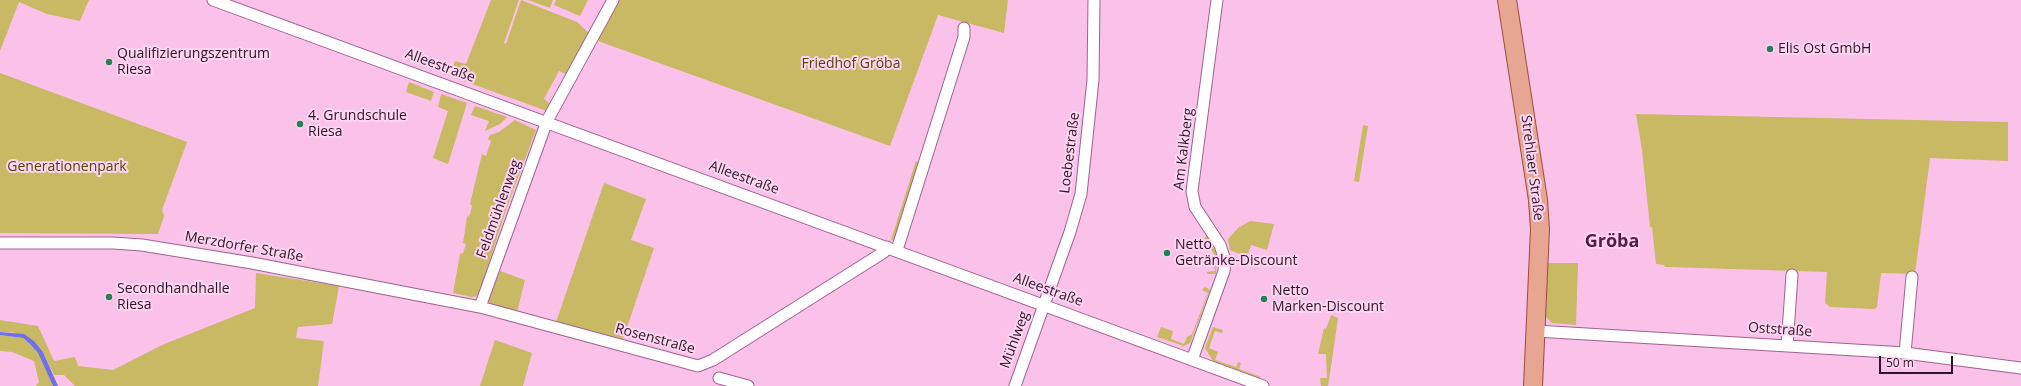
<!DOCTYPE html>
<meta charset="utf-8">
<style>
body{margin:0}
#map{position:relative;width:2021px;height:386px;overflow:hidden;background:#fac2e8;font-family:"Open Sans",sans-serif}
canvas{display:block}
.scale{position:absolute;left:1879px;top:356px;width:74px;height:18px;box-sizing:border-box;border:2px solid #2d1426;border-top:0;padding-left:5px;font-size:12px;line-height:14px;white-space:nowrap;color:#2d1426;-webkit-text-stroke:3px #ffd5f1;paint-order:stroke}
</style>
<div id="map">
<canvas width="2021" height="386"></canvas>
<div class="scale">50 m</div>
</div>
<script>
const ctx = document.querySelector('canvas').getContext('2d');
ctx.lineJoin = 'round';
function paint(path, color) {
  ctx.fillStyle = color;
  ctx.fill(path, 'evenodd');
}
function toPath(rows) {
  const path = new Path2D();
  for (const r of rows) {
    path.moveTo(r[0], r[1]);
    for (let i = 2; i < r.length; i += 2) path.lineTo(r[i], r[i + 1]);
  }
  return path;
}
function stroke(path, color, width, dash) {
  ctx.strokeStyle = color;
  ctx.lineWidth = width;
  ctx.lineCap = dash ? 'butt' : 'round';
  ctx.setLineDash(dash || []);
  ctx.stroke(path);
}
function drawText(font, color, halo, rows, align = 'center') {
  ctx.font = font + ' "Open Sans",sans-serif';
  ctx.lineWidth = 4;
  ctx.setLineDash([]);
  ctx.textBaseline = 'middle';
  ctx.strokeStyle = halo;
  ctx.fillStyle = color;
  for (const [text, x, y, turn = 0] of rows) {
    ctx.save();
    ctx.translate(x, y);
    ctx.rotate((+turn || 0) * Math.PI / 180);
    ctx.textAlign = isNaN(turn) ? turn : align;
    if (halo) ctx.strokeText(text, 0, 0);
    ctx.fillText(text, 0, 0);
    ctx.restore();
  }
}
paint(toPath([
 [0,0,89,0,80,21,47,14,19,2,0,51],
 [491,0,519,0,504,43,506,44,521,0,577,22,589,33,566,74,559,71,544,99,551,104,547,111,450,76,455,61,466,64],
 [528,0,553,0,550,8],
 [556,0,588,0,580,16,554,5],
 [618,0,1008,0,1004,33,938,15,890,146,598,41,578,76,576,74],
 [0,73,187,142,162,210,164,216,158,234,0,233],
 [409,82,434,92,431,101,406,92],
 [441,94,467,103,448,164,433,158,448,111,438,107],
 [475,106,507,117,500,124,485,131,489,121,471,115],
 [1636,114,2008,122,2008,161,1930,158,1915,274,1881,273,1877,307,1874,309,1830,307,1825,303,1827,272,1668,267,1665,267,1664,265,1656,264,1652,227,1650,227,1642,150],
 [515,120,536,130,507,207,479,293,477,296,472,297,453,293,460,254,463,253,466,244,463,243,467,217,470,215,472,206,470,204,482,154,486,156,491,141,488,139,490,135,499,132],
 [1363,125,1368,126,1359,182,1354,181],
 [916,161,921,164,897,239,894,241,891,240],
 [604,183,646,199,631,240,654,248,623,339,556,322],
 [1250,221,1274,224,1267,250,1251,245,1247,257,1230,250,1228,239,1238,228],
 [1207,236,1217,254,1216,274,1207,274,1207,272,1215,271,1214,254,1204,238],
 [1547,263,1578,263,1576,325,1552,323,1546,317],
 [500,271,525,280,517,312,489,303,489,299],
 [256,273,339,286,332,324,298,327,296,338,324,341,318,386,75,386,64,375,54,375,43,352,34,341,12,332,0,332,0,320,38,326,54,361,75,357,78,366,113,370,162,345,255,308],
 [1205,287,1210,290,1190,343,1184,346,1157,337,1161,327,1173,331,1171,339,1184,344,1187,337,1192,334,1208,293,1202,290],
 [1331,315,1338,318,1332,360,1328,386,1321,386,1320,378,1327,378,1326,354,1318,354,1324,328,1326,329],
 [1213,327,1223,330,1222,333,1215,331,1209,348,1218,352,1215,360,1236,367,1238,362,1241,363,1239,369,1261,377,1259,378,1213,361,1205,348],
 [0,335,23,338,30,344,38,353,53,386,36,386,39,382,34,361,12,352,0,351],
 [495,340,532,353,523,386,480,386]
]), '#c9b864');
paint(toPath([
 [0,332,24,334,34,341,43,352,58,386,53,386,38,353,30,344,23,338,0,335]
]), '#6d73e2');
const street = toPath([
 [213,0,1263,386],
 [0,243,113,243,142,245,252,263,480,307,698,366,713,360,884,252,887,247],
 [897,250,964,37,964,28],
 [480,307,547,121,613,0],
 [1536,331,1905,353,2021,368],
 [1787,346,1792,275],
 [1905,353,1912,277],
 [1192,360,1224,271,1225,260,1220,245,1195,207,1192,191,1217,0],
 [719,378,748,386],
 [1015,386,1070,232,1081,194,1093,80,1094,0]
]);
const primary = toPath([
 [1507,0,1538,200,1540,229,1533,386]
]);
stroke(street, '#a0628e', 13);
stroke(primary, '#9b4c3c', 20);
stroke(street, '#fff', 11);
stroke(primary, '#e6a691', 18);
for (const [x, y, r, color] of [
 [1770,49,4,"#278055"],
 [109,62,4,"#278055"],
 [300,124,4,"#278055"],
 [1167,253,4,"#278055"],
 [109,297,4,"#278055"],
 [1264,299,4,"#278055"]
]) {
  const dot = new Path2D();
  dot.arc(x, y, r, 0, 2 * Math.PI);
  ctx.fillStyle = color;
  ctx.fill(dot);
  stroke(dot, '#ffd5f1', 1.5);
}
drawText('14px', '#2d1426', '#ffd5f1', [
 ["Elis Ost GmbH",1778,49],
 ["Qualifizierungszentrum",117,54],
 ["Riesa",117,70],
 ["4. Grundschule",308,116],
 ["Riesa",308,132],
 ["Netto",1175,245],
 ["Getränke-Discount",1175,261],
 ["Secondhandhalle",117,289],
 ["Riesa",117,305],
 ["Netto",1272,291],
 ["Marken-Discount",1272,307]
], 'left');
drawText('14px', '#504505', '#ffd5f1', [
 ["Friedhof Gröba",851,64],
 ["Generationenpark",67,167]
]);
drawText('14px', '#2d1426', '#ffd5f1', [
 ["Alleestraße",440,66,20],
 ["Am Kalkberg",1184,149,-83],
 ["Loebestraße",1070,153,-83],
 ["Strehlaer Straße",1532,168,83],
 ["Alleestraße",744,178,20],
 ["Feldmühlenweg",499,209,-70],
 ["Merzdorfer Straße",244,247,10],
 ["Alleestraße",1048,290,20],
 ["Oststraße",1780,330,4],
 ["Rosenstraße",655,339,15],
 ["Mühlweg",1015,340,-70]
]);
drawText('bold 18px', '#541c47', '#ffd5f1', [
 ["Gröba",1612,242]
]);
</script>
